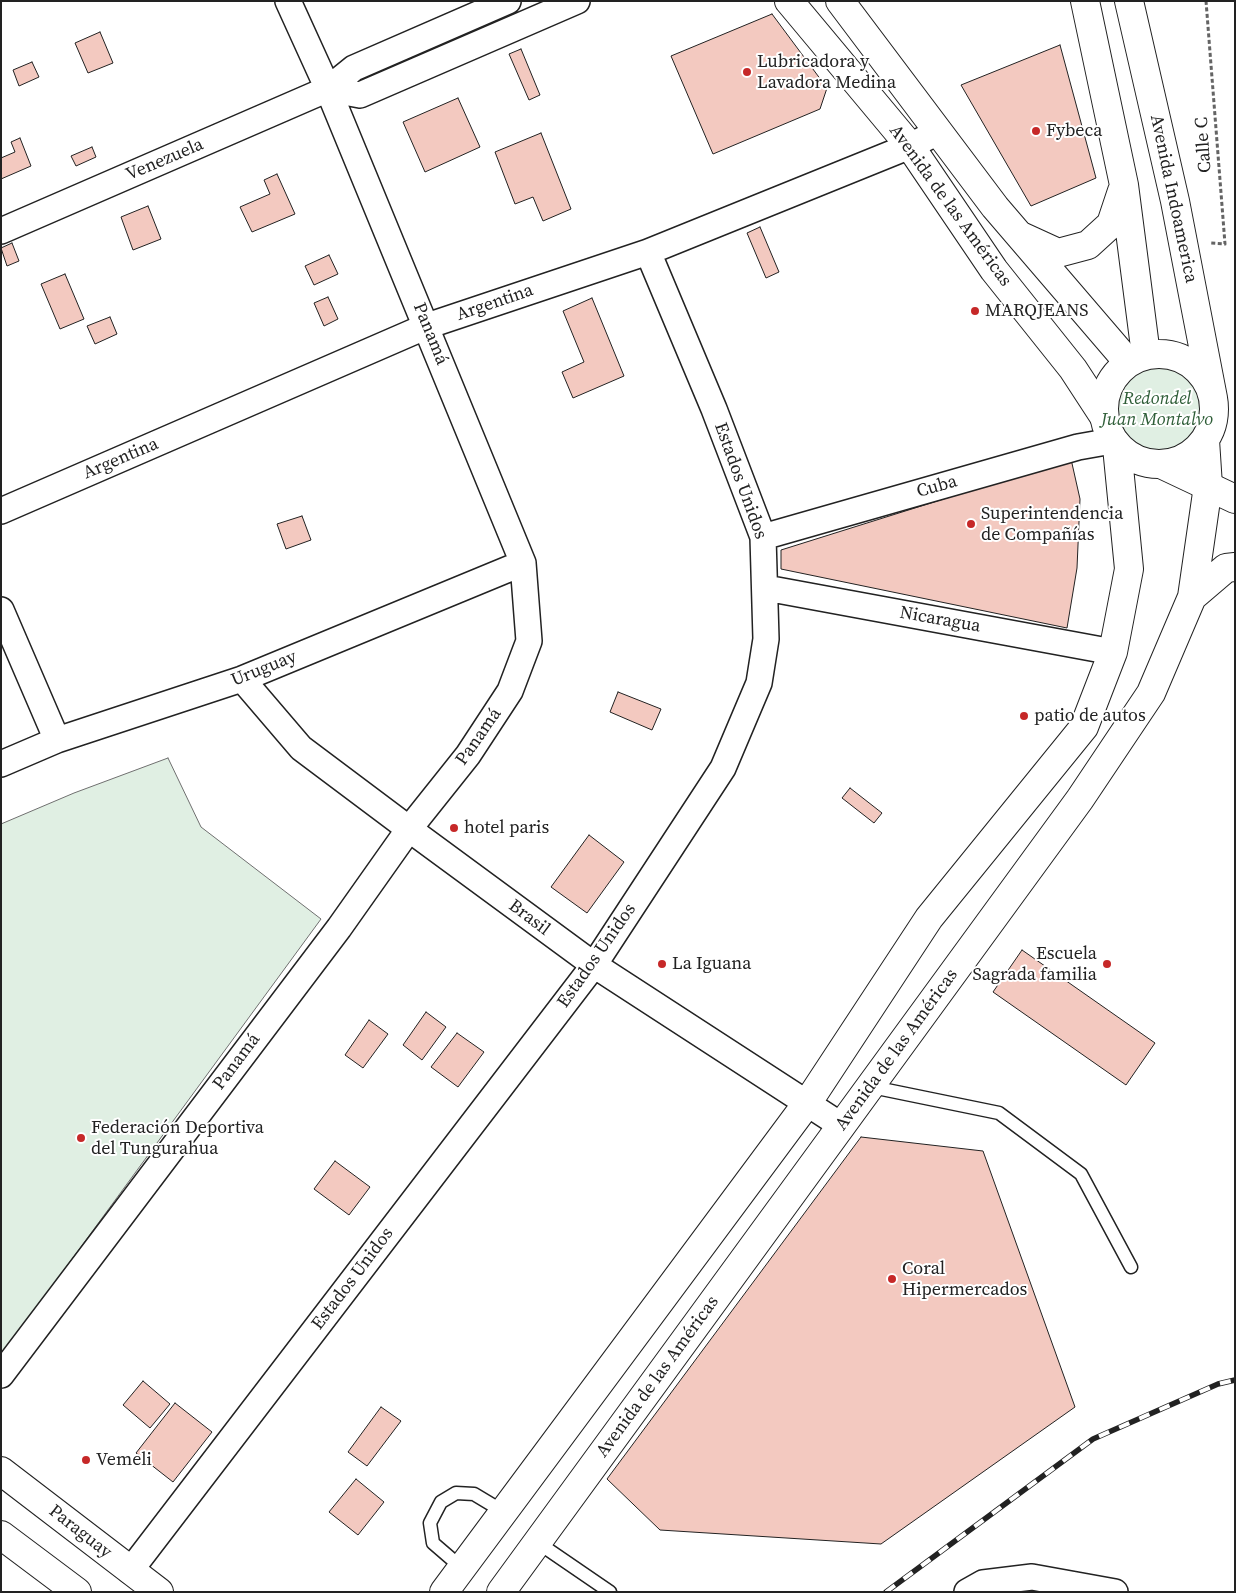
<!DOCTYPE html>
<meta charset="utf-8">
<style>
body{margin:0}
#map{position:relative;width:1236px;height:1593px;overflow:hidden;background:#fff;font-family:"Source Serif 4",serif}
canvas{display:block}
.frame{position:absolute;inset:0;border:2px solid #222;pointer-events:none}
</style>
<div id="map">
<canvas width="1236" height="1593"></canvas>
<div class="frame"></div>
</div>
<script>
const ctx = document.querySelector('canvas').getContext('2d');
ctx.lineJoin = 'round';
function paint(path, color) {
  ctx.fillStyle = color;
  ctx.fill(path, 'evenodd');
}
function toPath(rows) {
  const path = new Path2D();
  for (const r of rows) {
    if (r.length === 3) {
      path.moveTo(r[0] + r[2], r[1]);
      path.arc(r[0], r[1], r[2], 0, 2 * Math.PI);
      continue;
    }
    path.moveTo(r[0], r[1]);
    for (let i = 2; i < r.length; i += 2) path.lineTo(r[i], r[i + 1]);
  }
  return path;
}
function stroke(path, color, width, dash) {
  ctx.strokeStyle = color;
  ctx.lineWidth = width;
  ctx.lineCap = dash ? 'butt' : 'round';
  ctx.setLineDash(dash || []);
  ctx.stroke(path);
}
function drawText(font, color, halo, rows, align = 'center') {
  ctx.font = font + ' "Source Serif 4",serif';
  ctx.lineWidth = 4;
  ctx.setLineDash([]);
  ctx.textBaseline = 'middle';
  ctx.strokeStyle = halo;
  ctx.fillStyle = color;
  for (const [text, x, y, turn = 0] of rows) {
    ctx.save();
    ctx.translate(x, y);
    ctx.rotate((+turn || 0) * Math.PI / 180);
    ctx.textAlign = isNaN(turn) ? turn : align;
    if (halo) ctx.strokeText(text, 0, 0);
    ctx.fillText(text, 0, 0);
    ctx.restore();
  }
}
const green = toPath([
 [1157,409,43],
 [168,758,201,827,321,919,1,1356,1,824,74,793,168,758]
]);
paint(green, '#e0efe3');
stroke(green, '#6f6f6f', 1);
const building = toPath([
 [772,14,827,88,820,109,713,154,671,56,772,14],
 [100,32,113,63,88,73,75,43,100,32],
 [1060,45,1096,178,1031,206,961,85,1060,45],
 [521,49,540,95,529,100,509,54,521,49],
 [32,62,39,77,19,86,13,70,32,62],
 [458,98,480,147,425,172,403,122,458,98],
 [541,133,571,209,543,221,533,197,515,204,495,152,541,133],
 [20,138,31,166,1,179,1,158,15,152,11,142,20,138],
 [92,147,96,157,76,166,71,156,92,147],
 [277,174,295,214,252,232,240,207,270,194,264,180,277,174],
 [148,206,161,239,133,250,121,217,148,206],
 [760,227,779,272,766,278,747,233,760,227],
 [12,243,19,261,7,266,1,248,12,243],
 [329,255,338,274,314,285,305,266,329,255],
 [65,274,84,319,60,329,41,284,65,274],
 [328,297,338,319,324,326,314,303,328,297],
 [592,298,624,376,573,398,562,372,584,362,563,311,592,298],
 [110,317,117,334,95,344,87,326,110,317],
 [1071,459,1080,499,1077,568,1067,628,781,569,781,550,1071,459],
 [302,516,311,540,286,549,277,524,302,516],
 [618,692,661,709,652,730,610,712,618,692],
 [850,788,882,813,874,823,842,798,850,788],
 [589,835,624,862,587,913,551,887,589,835],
 [1022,950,1155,1043,1126,1085,993,992,1022,950],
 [426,1012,446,1027,422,1060,403,1045,426,1012],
 [369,1020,388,1034,363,1068,345,1055,369,1020],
 [457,1033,484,1052,458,1087,431,1067,457,1033],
 [861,1137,983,1151,1075,1407,881,1544,660,1530,607,1479,861,1137],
 [335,1161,370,1187,349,1215,314,1189,335,1161],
 [143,1381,170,1404,150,1428,123,1405,143,1381],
 [175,1403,212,1432,173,1482,136,1453,175,1403],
 [381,1407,401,1421,367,1466,348,1452,381,1407],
 [356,1479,384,1502,358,1535,329,1512,356,1479]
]);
paint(building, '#f3c9c0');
stroke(building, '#222', 1);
const lane = toPath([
 [872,1087,999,1113,1081,1174,1131,1267],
 [537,1542,610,1592],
 [462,1568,433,1543,430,1523,441,1502,456,1493,474,1494,504,1512]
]);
const street = toPath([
 [328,89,360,95,577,1],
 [1,231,328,89,354,68,508,1],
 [1,511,427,326,648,252,910,146,938,132],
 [763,537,1078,447,1112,441],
 [766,588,1113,652],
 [1,610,57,740],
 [242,679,301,748,409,829,594,965,842,1126],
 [1,764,57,740,242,679,523,563],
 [1,1375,339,928,409,829,468,755,510,691,529,641,523,563,328,89,288,1],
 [130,1571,594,965,723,768,759,683,766,639,763,537,714,409,648,252],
 [967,1592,983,1583,1032,1577,1115,1592]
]);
const secondary = toPath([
 [789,1,910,146,994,270,1073,369,1103,415],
 [840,1,995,207,1128,362],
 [1163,465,1235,499],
 [1,1471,159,1592],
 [1,1535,77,1592]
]);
const primary = toPath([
 [1085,1,1124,185,1146,355],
 [1129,1,1175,201,1213,398],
 [1023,237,1058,253,1088,245,1111,224,1122,191],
 [1159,409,55],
 [1192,597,1226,568,1235,567],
 [444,1592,808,1102,929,918,1084,727,1113,652,1129,569,1117,447],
 [501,1592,1080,799,1151,693,1192,597,1208,486,1205,440]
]);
stroke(lane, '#222', 15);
stroke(street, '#222', 28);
stroke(secondary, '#222', 30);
stroke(primary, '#222', 30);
stroke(toPath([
 [1206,1,1225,244,1211,243]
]), '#646464', 3, [4, 2.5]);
stroke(lane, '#fff', 12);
stroke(street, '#fff', 25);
stroke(secondary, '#fff', 28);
stroke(primary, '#fff', 28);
const rail = toPath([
 [886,1592,1093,1439,1218,1384,1235,1380]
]);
stroke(rail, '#222', 5.5);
stroke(rail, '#fff', 4, [11]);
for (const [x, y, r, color] of [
 [747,72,5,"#c62828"],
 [1036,131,5,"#c62828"],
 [975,311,5,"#c62828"],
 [971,524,5,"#c62828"],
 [1024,716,5,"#c62828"],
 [454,828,5,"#c62828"],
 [662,964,5,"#c62828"],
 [1107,964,5,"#c62828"],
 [81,1138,5,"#c62828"],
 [892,1279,5,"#c62828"],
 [86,1460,5,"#c62828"]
]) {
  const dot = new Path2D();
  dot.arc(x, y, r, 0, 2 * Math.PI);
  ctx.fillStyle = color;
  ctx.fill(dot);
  stroke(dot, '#fff', 2);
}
drawText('18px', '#222', '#fff', [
 ["Lubricadora y",757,62],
 ["Lavadora Medina",757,83],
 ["Fybeca",1046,131],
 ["MARQJEANS",985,311],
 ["Superintendencia",981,514],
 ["de Compañías",981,535],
 ["patio de autos",1034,716],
 ["hotel paris",464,828],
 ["Escuela",1097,954,"right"],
 ["Sagrada familia",1097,975,"right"],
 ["La Iguana",672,964],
 ["Federación Deportiva",91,1128],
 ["del Tungurahua",91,1149],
 ["Coral",902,1269],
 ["Hipermercados",902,1290],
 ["Vemeli",96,1460]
], 'left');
drawText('18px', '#222', '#fff', [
 ["Calle C",1204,145,-94],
 ["Venezuela",165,160,-23],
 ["Avenida Indoamerica",1173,199,78],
 ["Avenida de las Américas",950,206,54],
 ["Argentina",495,303,-19],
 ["Panamá",430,334,68],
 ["Argentina",121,459,-23],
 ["Estados Unidos",740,481,70],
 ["Cuba",937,487,-16],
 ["Nicaragua",940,620,10],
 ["Uruguay",264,669,-22],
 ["Panamá",479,737,-55],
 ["Brasil",529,918,37],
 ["Estados Unidos",597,956,-55],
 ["Avenida de las Américas",897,1050,-54],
 ["Panamá",237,1062,-53],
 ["Estados Unidos",353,1279,-53],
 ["Avenida de las Américas",658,1377,-54],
 ["Paraguay",80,1532,38]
]);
drawText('italic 18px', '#2f5e38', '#fff', [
 ["Redondel",1157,399],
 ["Juan Montalvo",1157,420]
]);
</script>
